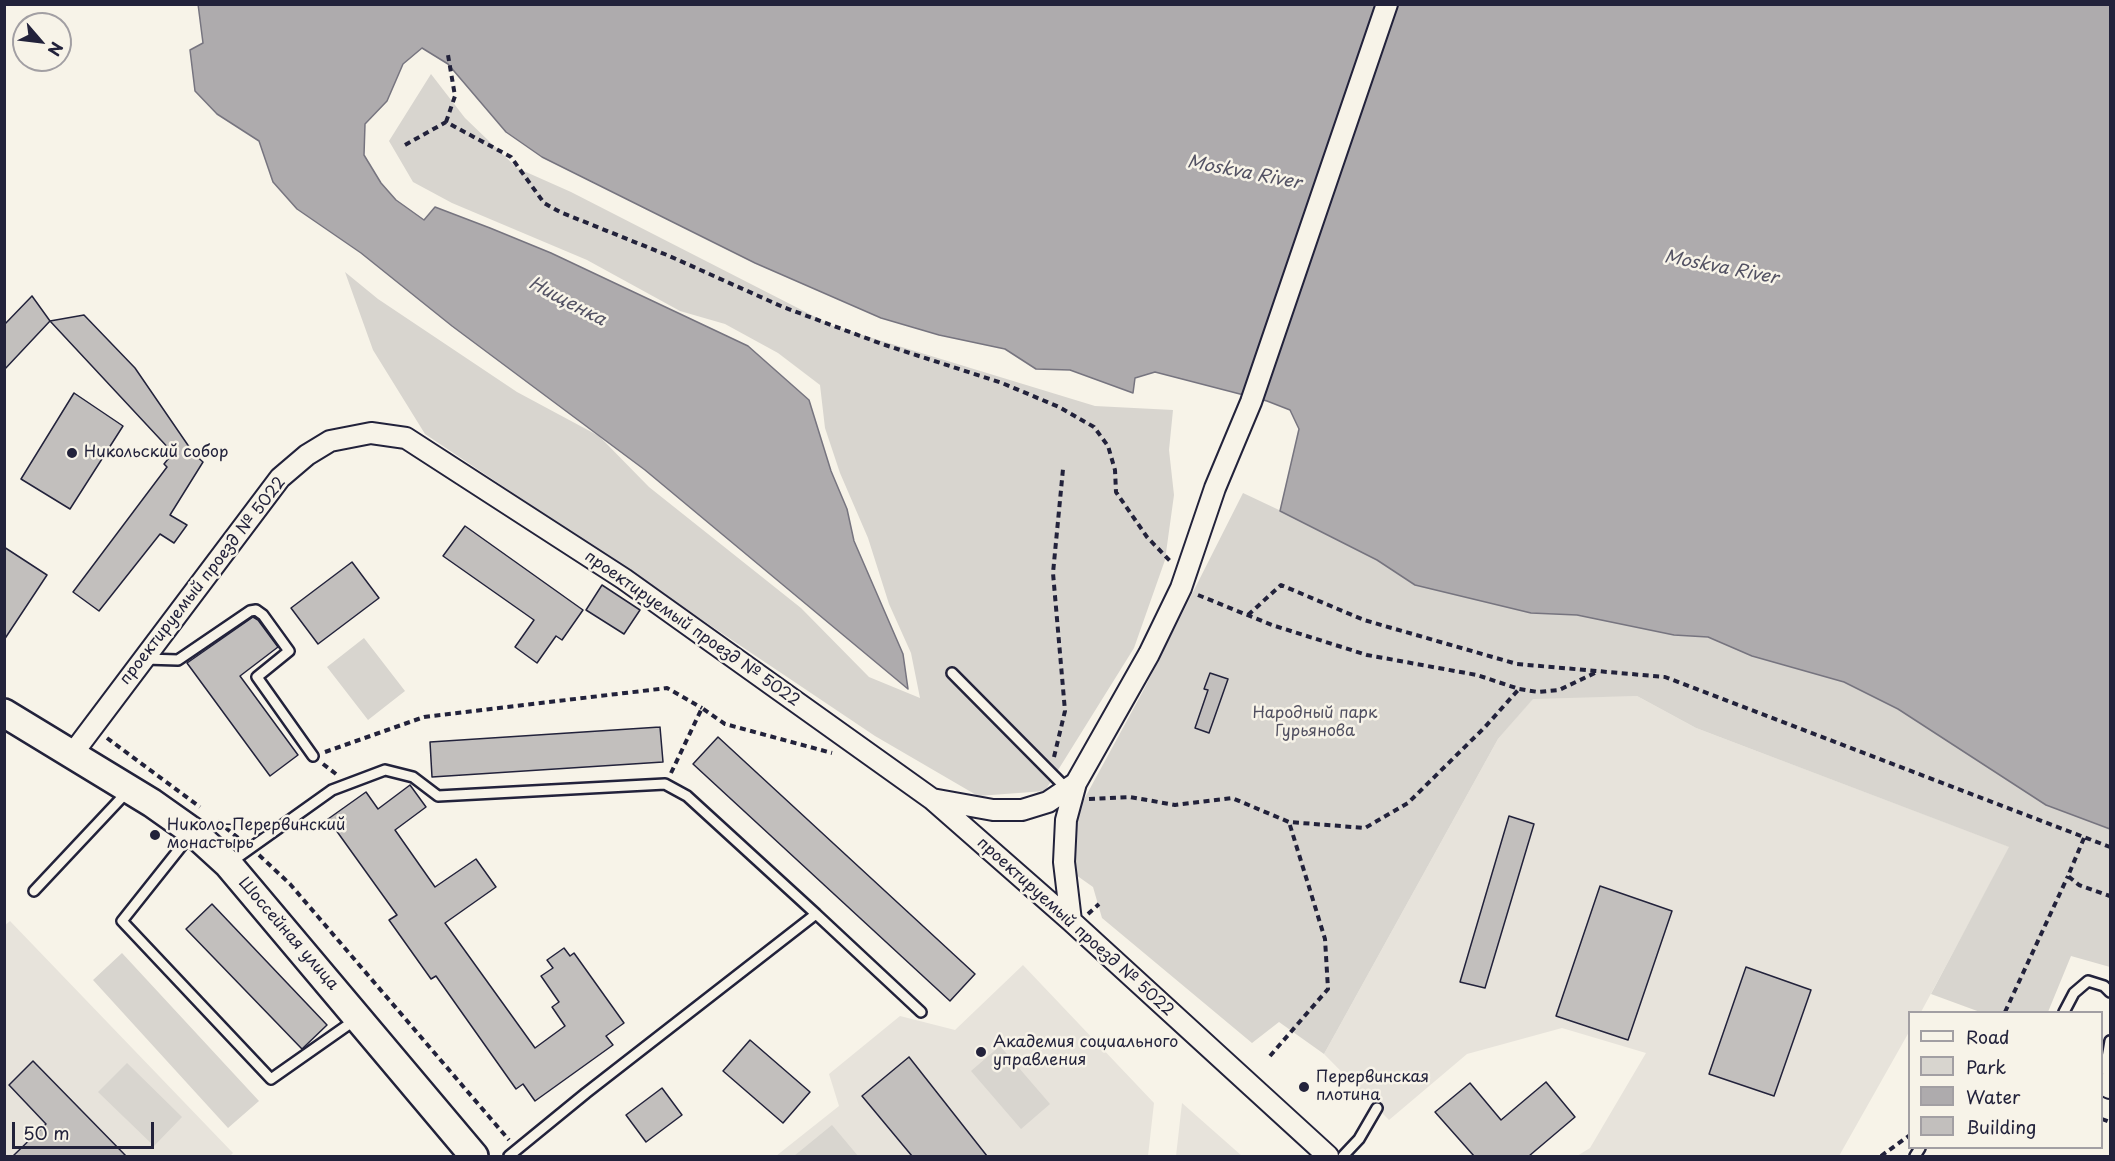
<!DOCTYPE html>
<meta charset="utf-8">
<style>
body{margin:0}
#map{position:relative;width:2115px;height:1161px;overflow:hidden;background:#f7f3e8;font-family:"Playpen Sans",sans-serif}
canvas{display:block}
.frame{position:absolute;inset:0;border:6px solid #22223b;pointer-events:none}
.legend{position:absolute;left:1908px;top:1011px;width:195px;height:138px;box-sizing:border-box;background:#f7f3e8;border:2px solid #a29fa3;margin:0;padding:8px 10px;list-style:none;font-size:18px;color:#22223b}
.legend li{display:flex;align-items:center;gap:12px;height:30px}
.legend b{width:30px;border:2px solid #a29fa3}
.north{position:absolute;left:12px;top:12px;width:60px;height:60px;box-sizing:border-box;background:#f7f3e8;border:2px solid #a29fa3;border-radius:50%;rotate:118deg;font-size:16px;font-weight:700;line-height:24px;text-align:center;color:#22223b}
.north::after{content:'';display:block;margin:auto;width:21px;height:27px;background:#22223b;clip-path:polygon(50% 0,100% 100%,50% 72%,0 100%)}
.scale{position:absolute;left:12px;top:1122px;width:142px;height:27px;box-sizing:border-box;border:3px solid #22223b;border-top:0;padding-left:8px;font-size:18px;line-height:21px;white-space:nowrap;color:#22223b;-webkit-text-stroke:4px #f7f3e8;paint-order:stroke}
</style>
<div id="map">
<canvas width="2115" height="1161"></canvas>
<div class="frame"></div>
<ul class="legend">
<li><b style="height:8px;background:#f7f3e8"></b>Road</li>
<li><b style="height:16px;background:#d8d5cf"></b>Park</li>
<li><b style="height:16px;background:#aeabad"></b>Water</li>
<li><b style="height:16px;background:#c2bfbd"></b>Building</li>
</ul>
<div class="north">N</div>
<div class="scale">50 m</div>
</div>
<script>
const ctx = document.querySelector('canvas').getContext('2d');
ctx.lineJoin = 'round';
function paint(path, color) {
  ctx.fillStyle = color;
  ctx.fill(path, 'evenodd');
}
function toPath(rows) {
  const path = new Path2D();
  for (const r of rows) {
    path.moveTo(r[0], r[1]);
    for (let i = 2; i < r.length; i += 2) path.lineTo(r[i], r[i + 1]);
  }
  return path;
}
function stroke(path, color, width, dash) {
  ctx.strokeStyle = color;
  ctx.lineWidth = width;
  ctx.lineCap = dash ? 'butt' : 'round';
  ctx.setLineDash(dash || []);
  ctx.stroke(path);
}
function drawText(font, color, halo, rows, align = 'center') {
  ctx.font = font + ' "Playpen Sans",sans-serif';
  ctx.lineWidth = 5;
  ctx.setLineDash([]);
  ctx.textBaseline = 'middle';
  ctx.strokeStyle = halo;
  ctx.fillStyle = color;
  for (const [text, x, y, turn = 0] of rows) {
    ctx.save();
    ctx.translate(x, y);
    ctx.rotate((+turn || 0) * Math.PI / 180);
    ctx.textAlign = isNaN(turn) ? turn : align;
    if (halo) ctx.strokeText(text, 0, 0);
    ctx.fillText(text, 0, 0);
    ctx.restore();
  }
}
paint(toPath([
 [1637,696,1696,728,2010,847,1921,1012,1910,1012,1909,1032,1839,1156,1577,1156,1590,1148,1646,1053,1562,1028,1467,1054,1389,1120,1324,1054,1498,739,1534,697],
 [10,921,233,1153,230,1156,5,1156,4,926],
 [1023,965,1154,1103,1148,1156,776,1156,839,1106,829,1074,900,1016,955,1030],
 [1182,1103,1242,1156,1176,1156]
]), '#e7e3db');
paint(toPath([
 [431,74,465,118,517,168,571,192,833,326,1095,406,1173,410,1169,450,1174,495,1165,560,1134,648,1045,791,978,796,875,736,425,434,373,350,345,272,378,299,517,392,599,436,649,487,801,608,869,677,920,698,911,653,889,604,868,538,840,473,825,428,820,385,778,353,725,324,680,311,587,260,452,203,413,182,389,141],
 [1243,493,1330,534,1377,560,1415,585,1531,613,1577,615,1674,635,1708,637,1752,656,1844,682,1898,709,2046,805,2110,829,2110,967,2071,956,2048,1012,1980,1012,1931,994,2009,847,1696,728,1637,696,1533,699,1498,739,1324,1054,1279,1022,1252,1043,1102,918,1093,887,1076,875,1075,816,1143,691],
 [364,638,405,691,368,720,327,667],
 [122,953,259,1101,228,1128,93,980],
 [1000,1046,1050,1104,1021,1129,971,1071],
 [127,1063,182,1117,154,1146,98,1092],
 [832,1125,858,1156,794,1156]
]), '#d8d5cf');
const water = toPath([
 [198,4,2110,5,2110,829,2046,805,1898,709,1844,682,1752,656,1708,637,1674,635,1577,615,1531,613,1415,585,1377,560,1280,511,1299,429,1290,410,1267,401,1155,372,1135,378,1133,393,1070,370,1036,369,1005,349,939,335,881,318,755,263,542,157,506,132,448,64,422,48,403,64,387,101,365,124,364,155,381,183,396,200,424,220,435,207,490,228,551,253,748,346,809,400,831,471,847,509,854,541,903,654,908,689,645,470,452,326,361,253,297,209,273,182,259,141,217,114,195,91,190,50,203,43,198,4]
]);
paint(water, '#aeabad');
stroke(water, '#76747f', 1.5);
const building = toPath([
 [32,296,50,321,4,370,4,325,32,296],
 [84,315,135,368,194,454,203,462,170,515,187,525,174,543,160,534,99,611,73,592,167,467,164,464,173,453,50,321,84,315],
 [74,393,123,426,70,509,21,479,74,393],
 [465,526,583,610,562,640,556,636,537,663,515,647,534,620,443,556,465,526],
 [4,547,47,575,4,640,4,547],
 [352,562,379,598,318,644,291,608,352,562],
 [602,585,640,610,624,634,586,610,602,585],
 [253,617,258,620,278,647,240,676,298,755,270,776,187,663,253,617],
 [1210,673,1228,679,1209,733,1195,728,1208,690,1204,689,1210,673],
 [660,727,663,762,432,777,430,742,660,727],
 [718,737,975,974,950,1001,693,764,718,737],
 [410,785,426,807,395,830,435,887,476,859,496,887,445,923,535,1048,565,1026,552,1007,559,1002,541,976,553,968,547,960,564,948,570,956,574,953,624,1023,606,1036,613,1045,535,1101,523,1084,516,1089,436,976,431,979,389,920,397,915,328,819,366,792,378,809,410,785],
 [1509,816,1534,824,1485,988,1460,982,1509,816],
 [1600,886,1672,911,1628,1040,1556,1016,1600,886],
 [212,904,327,1025,302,1049,186,929,212,904],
 [1746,967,1811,990,1774,1096,1709,1074,1746,967],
 [750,1040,810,1092,783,1123,723,1071,750,1040],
 [909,1057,987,1156,912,1156,862,1096,909,1057],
 [33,1061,126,1156,13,1156,46,1124,9,1085,33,1061],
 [1546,1082,1575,1117,1529,1156,1474,1156,1435,1112,1470,1083,1501,1120,1546,1082],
 [662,1088,682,1115,646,1142,626,1115,662,1088]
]);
paint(building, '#c2bfbd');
stroke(building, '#22223b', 1.5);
const lane = toPath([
 [145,659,178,660,250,611,256,610,263,615,289,651,257,677,313,756],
 [952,673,1067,789],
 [192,833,122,921,271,1079,355,1020],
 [231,862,332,790,385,770,413,777,438,796,665,784,687,796,816,914,586,1093,509,1156],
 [34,891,127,792],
 [816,914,921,1012],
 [2064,1012,2074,993,2088,981,2104,986,2110,992],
 [2108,1086,2107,1058,2110,1041],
 [1343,1156,1359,1139,1377,1108],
 [1915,1156,1920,1148]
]);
const street = toPath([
 [73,753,280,478,307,455,330,441,371,433,406,438,624,579,932,799,1071,921,1328,1156],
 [932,799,993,810,1022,810,1048,802,1076,783],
 [1071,921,1064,862,1066,820,1076,783,1149,654,1181,588,1215,488,1251,402,1387,4],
 [2102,1084,2110,1088]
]);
const secondary = toPath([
 [4,713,152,803,193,832,228,864,474,1156]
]);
stroke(lane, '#22223b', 14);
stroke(street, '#22223b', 24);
stroke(secondary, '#22223b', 32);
stroke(toPath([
 [446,122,455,96,448,55],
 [405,145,446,122,511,157,544,203,560,212,667,255,783,307,882,344,1002,383,1059,407,1094,427,1108,446,1115,470,1116,492,1147,537,1172,563],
 [1198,595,1272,625,1367,655,1477,675,1519,689,1538,692,1559,690,1597,672],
 [1248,615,1281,585,1364,620,1517,664,1665,677,2110,847],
 [107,738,200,807],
 [325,752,424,717,667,688,702,708],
 [1054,757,1065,711,1053,573,1063,469],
 [323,764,336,774],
 [671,773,702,708,725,724,832,753],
 [1089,799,1130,797,1175,805,1232,798,1289,822,1365,828,1408,803,1485,727,1519,689],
 [217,821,242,841],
 [2084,838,2068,876,2079,885,2110,896],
 [259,855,290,884,509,1140],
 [1088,914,1099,904],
 [2005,1012,2068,876],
 [1270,1056,1328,989,1325,939,1289,822],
 [2102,1119,2110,1122],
 [1881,1156,1910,1135]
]), '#22223b', 4, [6, 4.5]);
stroke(lane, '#f7f3e8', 9);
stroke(street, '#f7f3e8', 20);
stroke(secondary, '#f7f3e8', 27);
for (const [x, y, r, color] of [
 [72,453,6,"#22223b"],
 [155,835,6,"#22223b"],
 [981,1052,6,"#22223b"],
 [1304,1087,6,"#22223b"]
]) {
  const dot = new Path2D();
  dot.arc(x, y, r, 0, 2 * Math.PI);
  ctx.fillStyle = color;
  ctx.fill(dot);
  stroke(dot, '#f7f3e8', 2);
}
drawText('16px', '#22223b', '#f7f3e8', [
 ["Никольский собор",84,453],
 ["Николо-Перервинский",167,826],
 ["монастырь",167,844],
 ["Академия социального",993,1043],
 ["управления",993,1061],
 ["Перервинская",1316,1078],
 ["плотина",1316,1096]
], 'left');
drawText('16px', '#22223b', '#f7f3e8', [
 ["проектируемый проезд № 5022",203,581,-52],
 ["проектируемый проезд № 5022",692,629,35],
 ["проектируемый проезд № 5022",1075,927,42],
 ["Шоссейная улица",288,934,49]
]);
drawText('16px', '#504f60', '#f7f3e8', [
 ["Народный парк",1315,714],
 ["Гурьянова",1315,732]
]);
drawText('italic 18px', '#535263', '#f7f3e8', [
 ["Moskva River",1244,173,11],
 ["Moskva River",1721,268,11],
 ["Нищенка",567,302,28]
]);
</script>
